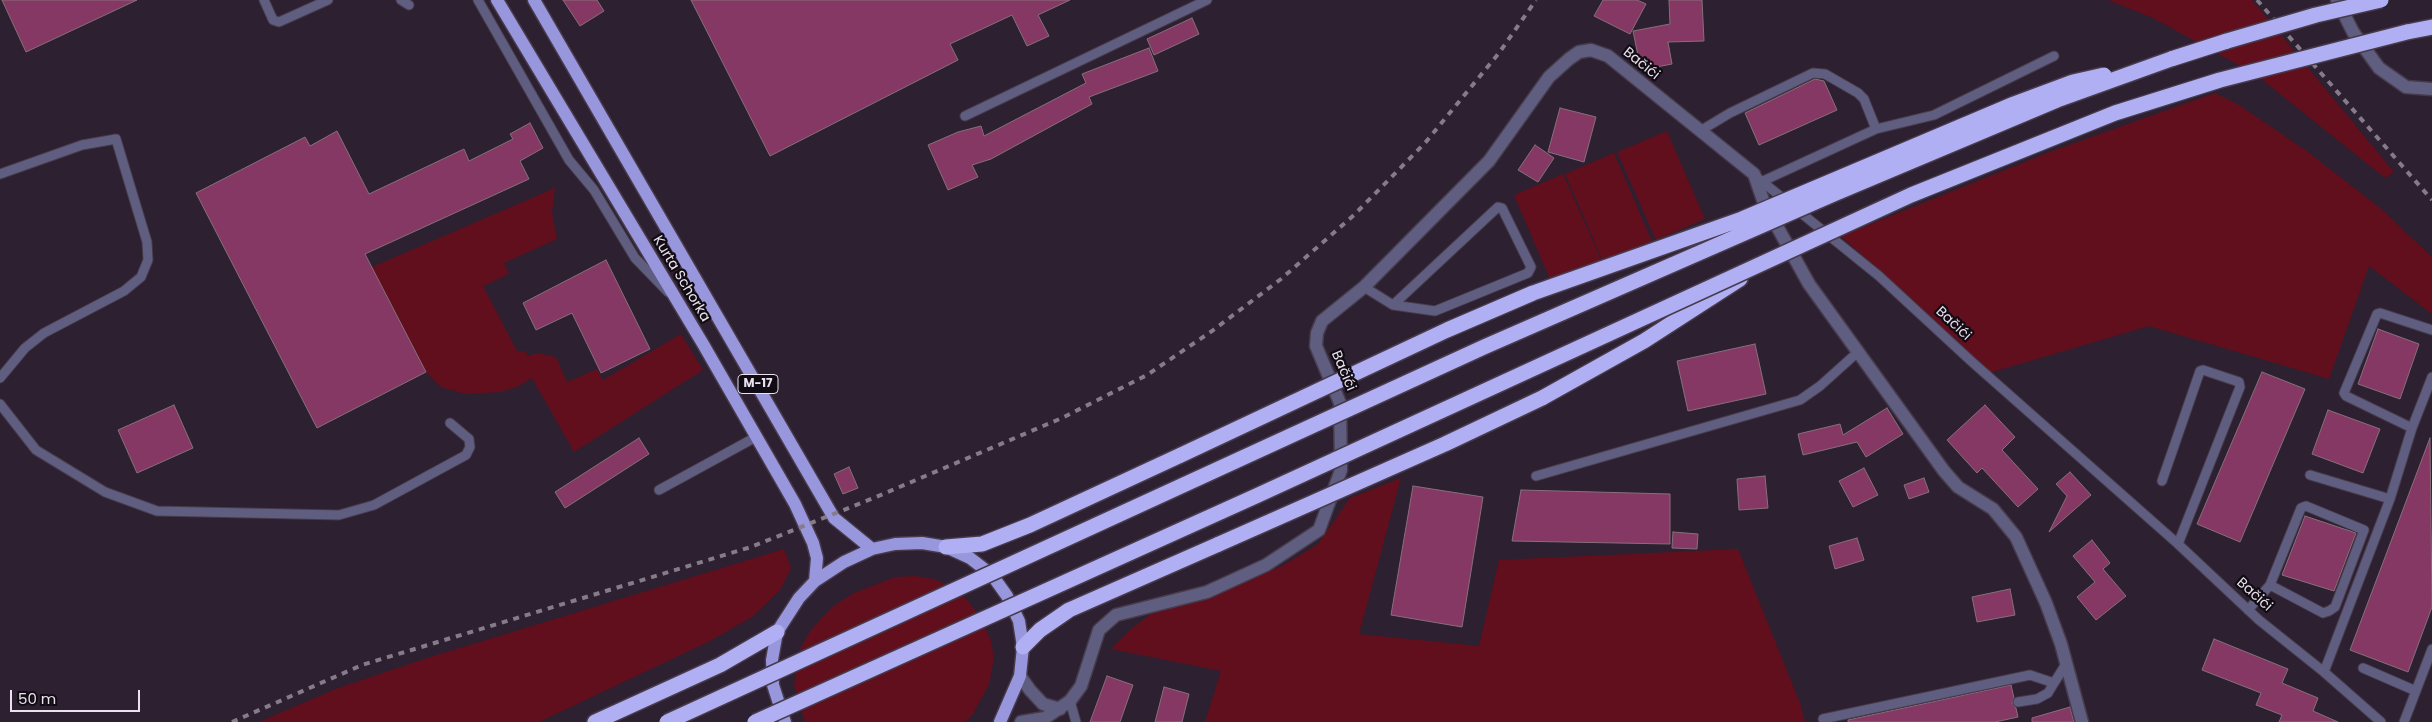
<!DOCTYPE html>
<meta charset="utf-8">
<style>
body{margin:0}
#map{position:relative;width:2432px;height:722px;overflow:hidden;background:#2c2031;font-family:Poppins,sans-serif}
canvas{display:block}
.scale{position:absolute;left:10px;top:690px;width:130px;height:22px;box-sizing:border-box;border:2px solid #eae2ed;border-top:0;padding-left:6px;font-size:15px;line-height:18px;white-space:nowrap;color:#eae2ed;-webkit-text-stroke:4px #110c14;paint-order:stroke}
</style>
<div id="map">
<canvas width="2432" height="722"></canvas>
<div class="scale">50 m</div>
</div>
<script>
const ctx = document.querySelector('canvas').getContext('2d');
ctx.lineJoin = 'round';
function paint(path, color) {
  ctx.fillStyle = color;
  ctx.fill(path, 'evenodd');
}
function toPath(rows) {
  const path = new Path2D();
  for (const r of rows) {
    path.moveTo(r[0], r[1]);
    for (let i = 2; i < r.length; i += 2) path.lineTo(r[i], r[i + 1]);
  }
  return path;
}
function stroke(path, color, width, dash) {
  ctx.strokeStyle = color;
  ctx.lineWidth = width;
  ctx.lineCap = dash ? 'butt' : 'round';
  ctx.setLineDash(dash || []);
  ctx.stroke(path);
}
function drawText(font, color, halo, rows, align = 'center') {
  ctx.font = font + ' Poppins,sans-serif';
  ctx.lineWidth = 4.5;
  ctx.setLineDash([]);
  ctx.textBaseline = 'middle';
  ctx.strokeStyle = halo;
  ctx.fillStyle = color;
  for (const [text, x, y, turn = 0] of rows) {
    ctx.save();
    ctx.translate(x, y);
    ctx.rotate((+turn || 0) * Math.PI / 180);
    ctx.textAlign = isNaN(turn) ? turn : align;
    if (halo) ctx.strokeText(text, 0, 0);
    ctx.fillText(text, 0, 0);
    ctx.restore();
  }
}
paint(toPath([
 [2108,0,2252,0,2394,172,2385,178,2255,74,2153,18],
 [2215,93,2239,105,2308,152,2380,208,2432,257,2432,314,2369,266,2329,379,2149,326,1989,373,1841,236,2052,151],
 [1667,131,1705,219,1656,240,1617,152],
 [1614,153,1652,241,1603,262,1565,174],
 [1563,174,1602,262,1552,284,1514,195],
 [555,188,552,213,557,239,504,263,509,274,483,286,517,351,524,351,529,356,537,353,556,357,567,382,597,369,603,380,681,334,703,370,574,452,532,378,517,387,500,392,465,394,441,387,426,372,372,267],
 [1401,478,1359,634,1479,646,1499,560,1738,549,1800,703,1805,722,1205,722,1221,671,1111,649,1130,630,1152,613,1282,566,1318,544,1350,498],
 [784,549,791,568,780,590,752,617,708,642,539,722,259,722,338,688,427,658],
 [915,576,934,579,953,587,969,602,982,620,991,641,994,658,989,684,973,714,965,722,805,722,794,685,801,647,811,630,832,607,854,593,895,577]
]), '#620f1d');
const building = toPath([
 [2,0,137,0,26,52,2,0],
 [563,0,597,0,604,11,580,26,563,0],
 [691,0,1070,0,1038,15,1049,36,1027,46,1012,15,950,44,958,60,770,156,691,0],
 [1603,0,1637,0,1646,4,1630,34,1594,16,1603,0],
 [1669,0,1702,0,1704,41,1668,42,1672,64,1641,70,1633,31,1670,24,1669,0],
 [1192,18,1199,34,1154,55,1147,39,1192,18],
 [1149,48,1158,71,1089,97,1092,104,991,159,972,165,978,177,948,190,928,145,958,132,981,126,984,136,1086,83,1082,74,1149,48],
 [1815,79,1824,81,1837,110,1759,145,1745,113,1815,79],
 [1560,108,1596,117,1584,162,1548,152,1560,108],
 [530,123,543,148,520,161,529,179,365,254,426,372,317,428,196,193,305,137,310,146,337,131,369,194,464,149,469,161,513,139,510,134,530,123],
 [1535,145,1554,158,1538,182,1518,170,1535,145],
 [606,260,650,349,601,373,572,313,536,330,523,303,606,260],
 [2378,329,2419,344,2400,399,2358,384,2378,329],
 [1755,344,1766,394,1688,411,1677,361,1755,344],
 [2262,372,2305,389,2240,542,2197,524,2262,372],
 [174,405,193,448,137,473,118,430,174,405],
 [1985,405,2015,437,2002,450,2038,489,2018,507,1982,468,1977,473,1947,440,1985,405],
 [1887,408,1903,434,1866,457,1857,442,1803,455,1798,434,1840,424,1843,435,1887,408],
 [2328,410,2380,429,2363,473,2312,454,2328,410],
 [639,438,649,454,565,508,555,492,639,438],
 [2430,438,2432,607,2408,672,2350,650,2430,438],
 [849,467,858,488,843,494,834,474,849,467],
 [1864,468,1878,495,1853,507,1839,481,1864,468],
 [2070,472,2091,495,2049,532,2067,496,2056,484,2070,472],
 [1765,476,1768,508,1739,510,1737,479,1765,476],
 [1924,478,1929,492,1909,499,1904,485,1924,478],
 [1413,486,1483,497,1462,627,1391,615,1413,486],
 [1521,490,1670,494,1670,544,1512,541,1521,490],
 [2305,516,2356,533,2334,591,2282,575,2305,516],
 [1673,532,1698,534,1697,549,1672,548,1673,532],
 [1857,538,1864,560,1835,569,1829,546,1857,538],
 [2092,540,2110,563,2103,569,2126,596,2096,620,2077,597,2095,582,2073,556,2092,540],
 [2010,589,2015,615,1977,622,1972,597,2010,589],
 [2214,639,2288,669,2282,683,2318,698,2313,711,2338,722,2279,722,2282,715,2256,705,2261,693,2202,670,2214,639],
 [1107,676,1133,685,1120,722,1090,722,1107,676],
 [2011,685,2014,698,2012,703,2016,708,2018,717,1995,722,1848,722,1848,720,2011,685],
 [1164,687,1189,694,1182,722,1155,722,1164,687],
 [2070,707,2074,722,2032,722,2032,718,2070,707]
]);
paint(building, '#863865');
stroke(building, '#876f7b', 1);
const service = toPath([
 [264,0,273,20,279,22,328,0],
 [401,0,409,5],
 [478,0,569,160,594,190,635,258,668,292],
 [965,116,1207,0],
 [1876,129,1934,115,2054,56],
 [1700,131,1730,113,1813,73,1825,74,1858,93,1864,99,1876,129,1763,181],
 [0,174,82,145,116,139,147,242,148,260,141,277,124,291,44,333,25,348,0,378],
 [1754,175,1879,276,1971,361,2178,544,2259,620,2324,672,2381,722],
 [1364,287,1393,305,1435,311,1528,273,1531,267,1502,208,1498,207,1393,305],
 [0,404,36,450,105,492,157,511,339,515,374,505,466,455,470,447,469,439,450,423],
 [2412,428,2346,396,2344,393,2377,314,2380,313,2432,330],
 [2310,475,2390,499],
 [1536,476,1800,400,1820,386,1859,351],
 [2162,481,2200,371,2203,370,2239,382,2240,387,2178,544],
 [659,490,756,437],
 [2248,610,2270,585,2301,508,2306,506,2364,530,2335,607,2329,611,2323,613,2270,585],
 [2363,668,2416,691],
 [2324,672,2390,499,2412,428,2432,377],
 [1070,701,1076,722],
 [2018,702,2037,699,2048,693,2054,683],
 [1823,719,2030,675,2054,683,2066,664],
 [2404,722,2432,649]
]);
const minor = toPath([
 [2337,0,2353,32,2379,68,2406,87,2432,89],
 [1020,676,1030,690,1043,704,1060,709],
 [1021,722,1045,718,1070,701,1081,686,1099,630,1116,615,1207,592,1266,565,1319,530,1341,470,1340,403,1316,346,1317,333,1322,321,1364,287,1489,161,1549,77,1569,59,1579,52,1591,50,1608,56,1754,174,1764,203,1809,284,1944,471,1958,487,1993,509,2016,537,2046,603,2061,644,2082,722]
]);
const primary = toPath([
 [497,0,703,344,795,504,813,543,817,558,815,581],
 [534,0,834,518,872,549],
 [785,722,773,685,772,660,777,632,799,598,815,581,844,562,872,549,895,544,922,543,946,547,970,558,992,575,1007,596,1019,621,1023,647,1020,676,1000,722]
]);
const motorway = toPath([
 [2407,32,2432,27],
 [2171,59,2227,41],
 [1542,398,1644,341,1740,279],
 [946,547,982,544,1030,525,1181,455],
 [1023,647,1040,630,1069,610,1219,544],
 [595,722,720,665,777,632]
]);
stroke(service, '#473b4b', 11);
stroke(minor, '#473b4b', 15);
stroke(primary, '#473b4b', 15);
stroke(motorway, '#473b4b', 18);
stroke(service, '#5f5e80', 9);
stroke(minor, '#5f5e80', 12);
stroke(primary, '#9896dc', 12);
stroke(motorway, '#b0aff3', 15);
stroke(toPath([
 [2257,0,2432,200],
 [232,722,362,665,751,547,876,497,1062,418,1147,375,1212,331,1281,279,1354,215,1425,143,1499,53,1536,0]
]), '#857b89', 4, [6, 6]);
const motorwayBridge = toPath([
 [2227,41,2316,15,2381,0],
 [1181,455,1447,330,1533,293,1742,219,2014,104,2073,82,2104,75],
 [1219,544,1445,444,1542,398],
 [667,722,1484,347,1834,194,2057,100,2171,59],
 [755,722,1256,496,1911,195,2115,113,2220,80,2407,32]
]);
stroke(motorwayBridge, '#473b4b', 18, []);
stroke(motorwayBridge, '#b0aff3', 15);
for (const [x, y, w] of [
 [758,384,40]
]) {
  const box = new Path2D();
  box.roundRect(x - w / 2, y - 9.5, w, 19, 4);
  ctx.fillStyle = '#110c14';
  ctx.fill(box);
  stroke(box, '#eae2ed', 1);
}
drawText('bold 12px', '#eae2ed', null, [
 ["M-17",758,384]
]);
drawText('14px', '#eae2ed', '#110c14', [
 ["Bačići",1641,64,39],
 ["Kurta Schorka",681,279,59],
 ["Bačići",1953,324,43],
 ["Bačići",1343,371,67],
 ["Bačići",2254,595,42]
]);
</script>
